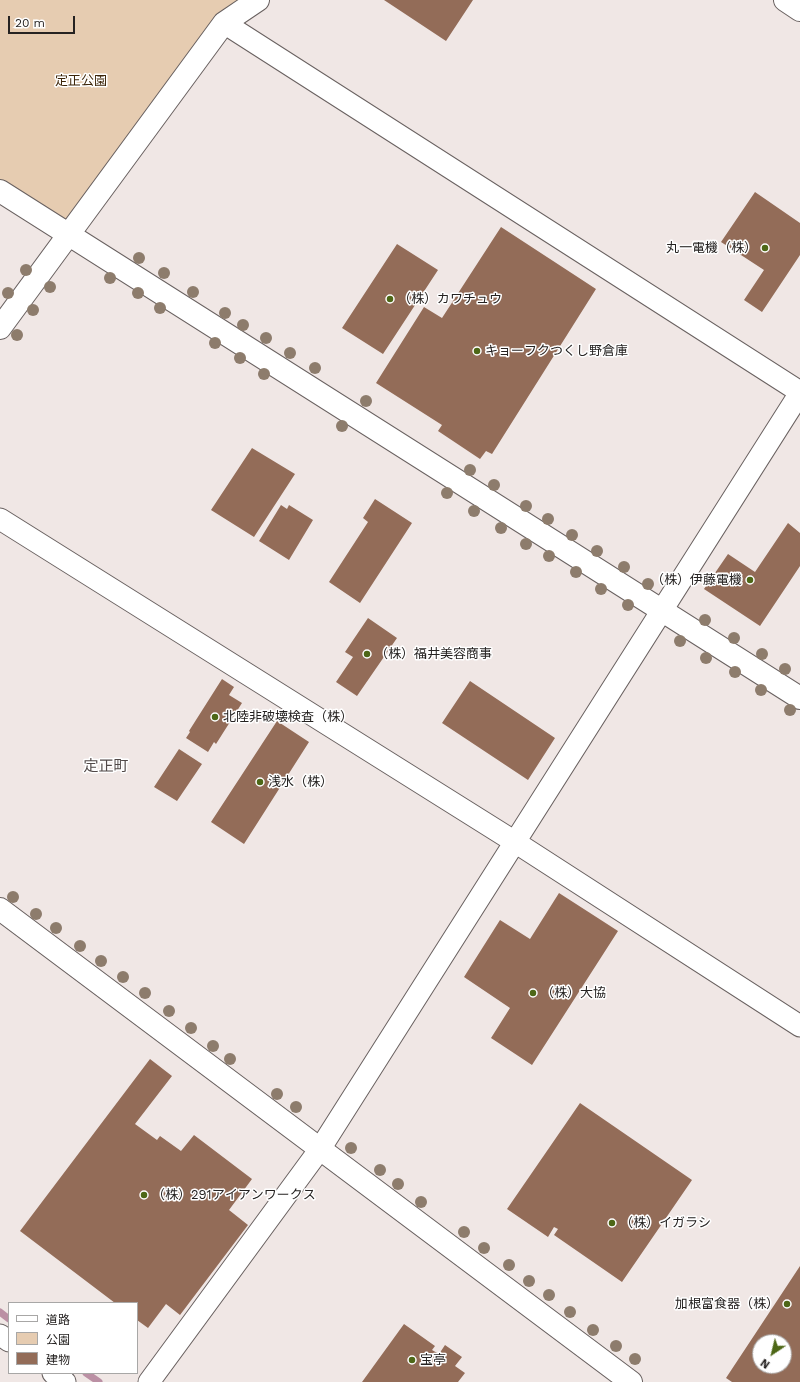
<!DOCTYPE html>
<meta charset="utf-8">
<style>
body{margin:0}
#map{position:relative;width:800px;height:1382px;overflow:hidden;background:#f0e7e5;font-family:"Work Sans","Noto Sans JP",sans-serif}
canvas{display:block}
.legend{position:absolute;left:8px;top:1302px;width:130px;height:72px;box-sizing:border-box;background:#fff;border:1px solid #a8a7a6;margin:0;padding:5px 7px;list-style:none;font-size:12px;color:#252221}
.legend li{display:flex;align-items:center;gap:8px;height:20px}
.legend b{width:20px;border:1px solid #a8a7a6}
.north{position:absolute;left:752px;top:1334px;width:40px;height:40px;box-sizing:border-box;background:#fff;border:1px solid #a8a7a6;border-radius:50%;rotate:215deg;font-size:11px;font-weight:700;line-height:16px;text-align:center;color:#252221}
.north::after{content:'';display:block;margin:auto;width:14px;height:18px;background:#4d6717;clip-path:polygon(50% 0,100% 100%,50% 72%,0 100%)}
.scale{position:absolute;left:8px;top:16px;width:67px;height:18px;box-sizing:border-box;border:2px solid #252221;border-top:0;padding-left:5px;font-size:12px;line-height:14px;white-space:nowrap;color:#252221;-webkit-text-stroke:3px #fff;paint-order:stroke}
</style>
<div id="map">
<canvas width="800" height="1382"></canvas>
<ul class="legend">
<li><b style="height:5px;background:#fff"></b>道路</li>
<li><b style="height:11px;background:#e6ccb1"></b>公園</li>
<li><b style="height:11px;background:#936c58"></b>建物</li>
</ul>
<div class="north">N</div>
<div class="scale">20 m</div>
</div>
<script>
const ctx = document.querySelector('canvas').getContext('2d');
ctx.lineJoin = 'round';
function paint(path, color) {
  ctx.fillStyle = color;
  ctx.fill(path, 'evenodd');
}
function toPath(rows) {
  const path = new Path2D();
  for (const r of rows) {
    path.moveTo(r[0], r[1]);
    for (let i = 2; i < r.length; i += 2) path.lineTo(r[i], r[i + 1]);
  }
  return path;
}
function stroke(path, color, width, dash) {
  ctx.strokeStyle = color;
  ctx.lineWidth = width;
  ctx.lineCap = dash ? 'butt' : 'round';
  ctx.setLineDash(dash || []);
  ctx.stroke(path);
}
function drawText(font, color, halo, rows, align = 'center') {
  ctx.font = font + ' "Work Sans","Noto Sans JP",sans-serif';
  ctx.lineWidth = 3;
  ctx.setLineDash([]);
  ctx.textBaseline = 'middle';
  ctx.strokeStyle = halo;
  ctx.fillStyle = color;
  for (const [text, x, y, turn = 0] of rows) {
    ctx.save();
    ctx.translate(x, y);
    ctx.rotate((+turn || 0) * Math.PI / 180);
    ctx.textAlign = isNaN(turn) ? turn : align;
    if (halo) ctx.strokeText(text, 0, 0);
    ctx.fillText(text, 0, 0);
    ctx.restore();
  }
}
paint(toPath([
 [0,0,258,0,224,23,70,234,0,191]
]), '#e6ccb1');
stroke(toPath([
 [0,1312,9,1319],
 [86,1373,99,1382]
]), '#bb90a4', 7);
paint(toPath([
 [384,0,473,0,446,41],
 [755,192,800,223,800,255,762,312,744,300,764,270,721,242],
 [501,227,596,289,492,454,486,451,480,459,438,431,442,425,376,383,424,307,442,318],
 [397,244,438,270,383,354,342,328],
 [252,448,295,474,254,537,211,510],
 [375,499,412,523,360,603,329,582,368,522,363,518],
 [281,505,287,509,289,505,313,520,289,560,259,541],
 [788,523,800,533,800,566,760,626,704,589,728,554,755,572],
 [368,618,397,638,357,696,336,682,353,657,345,652],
 [222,679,234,687,229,695,242,703,216,744,214,742,208,752,186,738,190,732,189,731],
 [470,681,555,738,528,780,442,723],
 [277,721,309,742,244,844,211,822],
 [179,749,202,764,177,801,154,787],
 [559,893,618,931,532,1065,491,1038,510,1008,464,977,500,920,530,939],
 [150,1059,172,1076,135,1124,157,1140,160,1136,181,1151,194,1135,252,1179,229,1210,248,1225,180,1315,166,1304,148,1328,137,1320,137,1303,115,1303,20,1231],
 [580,1103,692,1180,622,1282,554,1235,558,1229,554,1227,548,1237,507,1209],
 [800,1266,800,1382,732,1382,726,1378],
 [760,1342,784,1342,784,1366,760,1366],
 [404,1324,435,1346,432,1350,439,1354,445,1345,462,1357,455,1366,465,1373,458,1382,362,1382]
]), '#936c58');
const street = toPath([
 [224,23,800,392],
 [0,519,515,842,800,1026],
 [0,1335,9,1341],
 [53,1373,65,1382],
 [149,1382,320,1149,800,393]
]);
const secondary = toPath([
 [785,0,800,10],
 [0,191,800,698],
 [0,328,224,23,258,0],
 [0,909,631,1382]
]);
stroke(street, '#696160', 23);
stroke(secondary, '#696160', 24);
stroke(street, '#fff', 21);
stroke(secondary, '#fff', 22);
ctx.fillStyle = '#8d7c6c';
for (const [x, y] of [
 [139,258],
 [26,270],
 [164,273],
 [110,278],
 [50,287],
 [193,292],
 [8,293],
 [138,293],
 [160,308],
 [33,310],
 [225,313],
 [243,325],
 [17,335],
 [266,338],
 [215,343],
 [290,353],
 [240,358],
 [315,368],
 [264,374],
 [366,401],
 [342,426],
 [470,470],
 [494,485],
 [447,493],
 [526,506],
 [474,511],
 [548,519],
 [501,528],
 [572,535],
 [526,544],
 [597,551],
 [549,556],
 [624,567],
 [576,572],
 [648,584],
 [601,589],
 [628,605],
 [705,620],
 [734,638],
 [680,641],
 [762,654],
 [706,658],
 [785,669],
 [735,672],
 [761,690],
 [790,710],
 [13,897],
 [36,914],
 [56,928],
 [80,946],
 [101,961],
 [123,977],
 [145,993],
 [169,1011],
 [191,1028],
 [213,1046],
 [230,1059],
 [277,1094],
 [296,1107],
 [351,1148],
 [380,1170],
 [398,1184],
 [421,1202],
 [464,1232],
 [484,1248],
 [509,1265],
 [529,1281],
 [549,1295],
 [570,1312],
 [593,1330],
 [616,1346],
 [635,1359]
]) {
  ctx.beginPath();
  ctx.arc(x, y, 6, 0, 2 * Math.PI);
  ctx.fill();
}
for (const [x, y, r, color] of [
 [765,248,4,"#4d6717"],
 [390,299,4,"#4d6717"],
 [477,351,4,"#4d6717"],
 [750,580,4,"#4d6717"],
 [367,654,4,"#4d6717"],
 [215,717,4,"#4d6717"],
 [260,782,4,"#4d6717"],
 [533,993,4,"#4d6717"],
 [144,1195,4,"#4d6717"],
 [612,1223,4,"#4d6717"],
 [787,1304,4,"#4d6717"],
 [412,1360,4,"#4d6717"]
]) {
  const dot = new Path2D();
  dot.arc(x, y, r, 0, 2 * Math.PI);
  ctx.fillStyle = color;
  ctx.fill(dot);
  stroke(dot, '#fff', 1.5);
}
drawText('13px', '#3c2509', '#fff', [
 ["定正公園",81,81]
]);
drawText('13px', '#252221', '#fff', [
 ["丸一電機（株）",757,248,"right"],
 ["（株）カワチュウ",398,299],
 ["キョーフクつくし野倉庫",485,351],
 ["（株）伊藤電機",742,580,"right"],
 ["（株）福井美容商事",375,654],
 ["北陸非破壊検査（株）",223,717],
 ["浅水（株）",268,782],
 ["（株）大協",541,993],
 ["（株）291アイアンワークス",152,1195],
 ["（株）イガラシ",620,1223],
 ["加根富食器（株）",779,1304,"right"],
 ["宝亭",420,1360]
], 'left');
drawText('15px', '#514948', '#fff', [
 ["定正町",106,767]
]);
</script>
